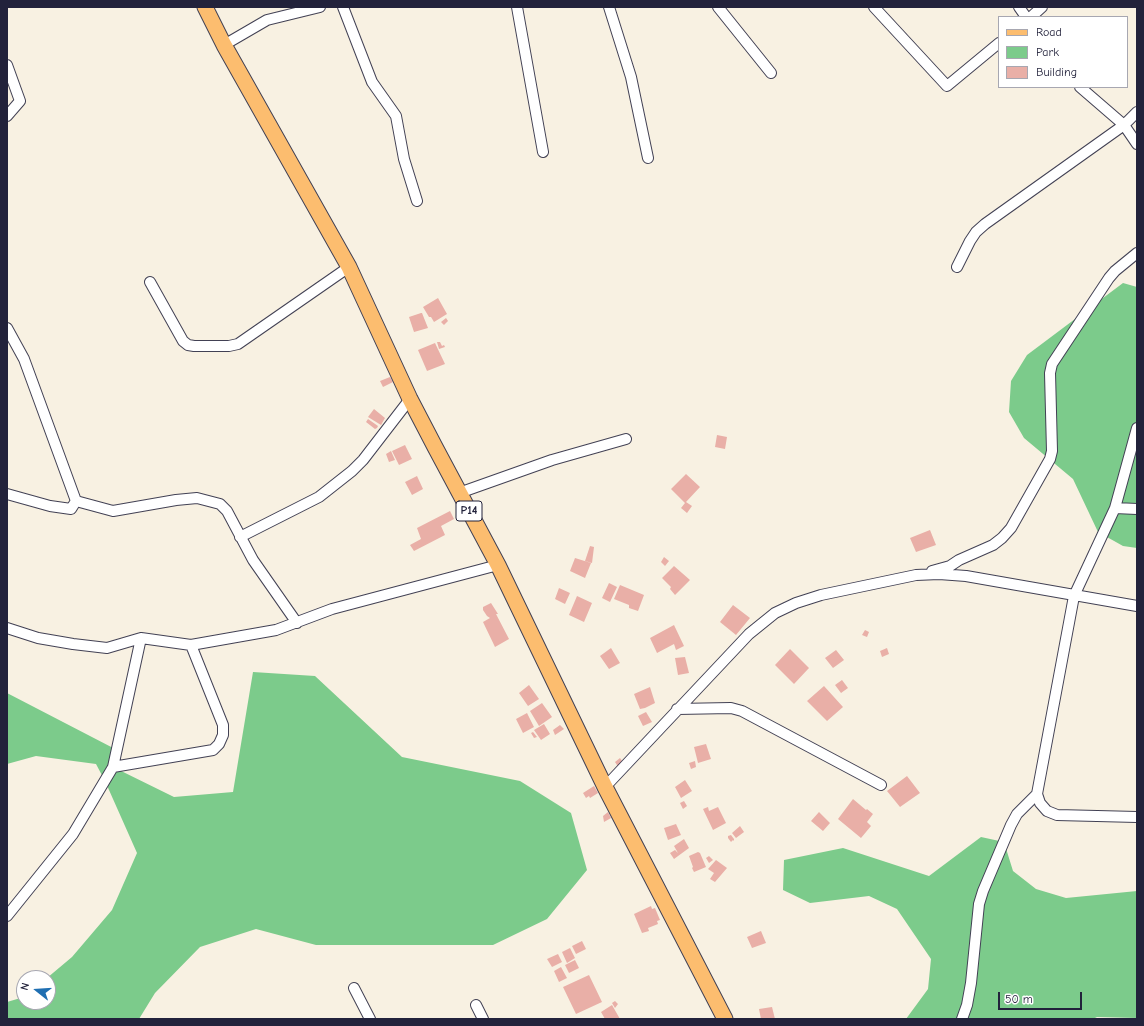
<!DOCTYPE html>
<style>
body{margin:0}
#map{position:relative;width:1144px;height:1026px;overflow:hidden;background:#f8f1e2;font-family:"Comic Neue",sans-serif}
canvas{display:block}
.frame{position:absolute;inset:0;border:8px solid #22223b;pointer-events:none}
.legend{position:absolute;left:998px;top:16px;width:130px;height:72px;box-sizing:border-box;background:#fff;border:1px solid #a7a7b1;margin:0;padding:5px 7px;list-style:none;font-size:12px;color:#22223b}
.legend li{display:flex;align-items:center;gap:8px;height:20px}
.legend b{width:20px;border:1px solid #a7a7b1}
.north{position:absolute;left:16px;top:970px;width:40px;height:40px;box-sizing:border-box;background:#fff;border:1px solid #a7a7b1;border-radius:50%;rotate:287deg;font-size:11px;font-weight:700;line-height:16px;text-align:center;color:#22223b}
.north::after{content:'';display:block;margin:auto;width:14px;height:18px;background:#1f6fb2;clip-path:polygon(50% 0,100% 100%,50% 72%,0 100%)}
.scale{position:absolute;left:998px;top:992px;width:84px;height:18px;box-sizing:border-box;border:2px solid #22223b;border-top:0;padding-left:5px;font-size:12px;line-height:14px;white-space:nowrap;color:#22223b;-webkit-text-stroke:3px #fff;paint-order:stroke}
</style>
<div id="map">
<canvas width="1144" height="1026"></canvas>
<div class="frame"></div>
<ul class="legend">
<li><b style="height:5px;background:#fcbd6f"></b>Road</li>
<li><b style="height:11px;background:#7ccb8b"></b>Park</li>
<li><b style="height:11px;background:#e9afa7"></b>Building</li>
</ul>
<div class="north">N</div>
<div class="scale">50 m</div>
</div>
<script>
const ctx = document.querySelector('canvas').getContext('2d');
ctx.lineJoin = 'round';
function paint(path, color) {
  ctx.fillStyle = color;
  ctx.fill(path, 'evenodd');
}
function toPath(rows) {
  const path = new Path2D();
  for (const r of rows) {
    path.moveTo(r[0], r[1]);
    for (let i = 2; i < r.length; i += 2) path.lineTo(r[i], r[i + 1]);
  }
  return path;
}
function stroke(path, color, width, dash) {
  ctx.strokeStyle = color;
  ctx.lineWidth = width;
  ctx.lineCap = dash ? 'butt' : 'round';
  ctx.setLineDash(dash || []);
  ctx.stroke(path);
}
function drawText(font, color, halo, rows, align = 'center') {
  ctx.font = font + ' "Comic Neue",sans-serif';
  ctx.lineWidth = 3;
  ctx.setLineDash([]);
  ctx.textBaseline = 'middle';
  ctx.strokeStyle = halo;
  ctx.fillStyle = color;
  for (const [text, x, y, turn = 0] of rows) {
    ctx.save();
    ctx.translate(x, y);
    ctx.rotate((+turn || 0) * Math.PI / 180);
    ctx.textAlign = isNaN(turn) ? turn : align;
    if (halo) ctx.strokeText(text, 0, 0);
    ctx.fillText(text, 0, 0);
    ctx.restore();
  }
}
paint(toPath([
 [1123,283,1137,287,1137,548,1123,546,1098,532,1073,479,1024,438,1009,412,1011,381,1027,355],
 [253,672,315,676,402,757,520,781,571,813,587,870,547,919,493,945,316,945,256,929,200,947,155,993,139,1019,7,1019,7,1002,24,997,24,1002,48,1002,48,978,47,978,72,957,112,910,137,853,105,781,96,764,36,756,7,764,7,693,117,750,113,767,174,797,233,792],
 [981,837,1004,842,1013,871,1036,889,1066,898,1137,891,1137,1018,1097,1017,1093,1019,906,1019,928,989,931,959,897,909,869,896,810,903,783,890,784,860,843,848,929,876]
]), '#7ccb8b');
paint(toPath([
 [438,298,447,314,434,322,431,317,429,317,423,307],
 [421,313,422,313,428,328,414,332,409,317],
 [446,318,448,321,444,325,441,322],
 [437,342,440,342,442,346,444,345,445,347,439,349],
 [435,343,445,364,427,371,418,350],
 [390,377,393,382,383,387,380,381],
 [374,409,385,418,381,425,368,417],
 [368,419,378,426,377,428,375,429,366,422],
 [717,435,727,437,725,449,715,447],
 [405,445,412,459,399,465,392,451],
 [391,451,395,460,389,462,386,454],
 [686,474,700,487,686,502,692,506,687,513,681,508,685,503,671,489],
 [417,476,423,489,412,495,405,482],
 [450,511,454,519,441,526,445,535,414,551,410,545,421,539,417,528],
 [930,530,936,545,916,552,910,538],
 [590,546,594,547,592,563,585,561],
 [664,557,669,561,665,566,661,562],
 [575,558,591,563,585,578,570,571],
 [674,566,690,580,675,595,670,589,671,587,662,578],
 [609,583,617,587,610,602,602,598],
 [620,585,644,595,638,611,629,608,629,605,614,599],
 [559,588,570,593,565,604,555,599],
 [577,596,592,603,584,622,569,615],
 [491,603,498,614,496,614,509,639,495,647,483,622,490,618,487,616,483,610,483,607],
 [733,605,750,618,736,635,720,622],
 [674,625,684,646,676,650,674,644,657,653,650,638],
 [865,630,869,632,867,637,862,635],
 [611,648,620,663,609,669,600,656],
 [887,648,889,654,882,657,880,651],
 [790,649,809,668,794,684,775,665],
 [836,650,844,660,833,668,825,658],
 [685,657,689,673,678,675,675,658],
 [842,680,848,688,841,693,835,685],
 [529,685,539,699,528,706,519,693],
 [824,686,843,707,827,721,807,701],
 [650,687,655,703,645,708,640,709,634,694],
 [542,703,552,717,539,726,530,711],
 [646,712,652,722,643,726,638,716],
 [527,713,534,727,523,733,516,719],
 [544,724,550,734,541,740,534,730],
 [560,725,564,729,555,735,553,730],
 [533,732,537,737,534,738,531,733],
 [706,744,711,759,698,763,694,747],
 [620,758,624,764,619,768,615,762],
 [695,761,696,767,691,769,689,763],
 [907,776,920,793,900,807,887,791],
 [685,780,692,791,681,798,675,787],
 [594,786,598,793,590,798,589,796,586,798,583,793],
 [853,799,866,810,867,809,873,814,867,822,871,826,861,838,838,819],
 [684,801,687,806,683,809,680,803],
 [708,807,709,811,718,807,726,823,713,830,703,809],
 [608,812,611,818,604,822,603,816],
 [819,812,830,823,823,831,811,821],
 [676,824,681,835,668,840,664,828],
 [740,826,744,832,736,838,732,833],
 [731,835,734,839,734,841,733,840,731,842,728,838,728,836],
 [684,839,689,848,674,859,670,853,675,850,678,853,674,846],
 [698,852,700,853,706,867,694,872,692,868,693,867,689,856],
 [709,856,713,860,709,863,706,858],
 [716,860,727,868,715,882,710,879,714,873,708,869],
 [651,906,652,909,655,908,660,920,657,921,658,924,648,928,649,931,642,933,634,914],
 [761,931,766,943,752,948,747,937],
 [582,941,586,949,576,954,572,946],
 [570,948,575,958,567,963,562,952],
 [558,954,562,962,552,967,547,959],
 [575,960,579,968,569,973,565,965],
 [561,967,567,978,559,982,554,971],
 [589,975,602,1002,576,1014,563,987],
 [615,1001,618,1004,615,1008,612,1003],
 [612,1005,620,1019,605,1019,601,1012],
 [772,1007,775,1019,761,1019,759,1009]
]), '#e9afa7');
const minor = toPath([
 [343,7,372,82,396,116,404,159,417,201],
 [517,7,543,152],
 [609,7,631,77,648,158],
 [718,7,771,73],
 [874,7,947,86,999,43],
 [1019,7,1026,17],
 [1031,17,1042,7],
 [224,45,267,20,320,7],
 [7,65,20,101,7,116],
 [1080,87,1124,125,1137,144],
 [957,267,970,241,976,232,985,224,1124,125,1137,112],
 [150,282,183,341,188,345,194,346,229,346,238,344,349,267],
 [7,328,24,359,76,501],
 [1137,428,1115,508,1074,596,1037,794,1040,803,1047,811,1057,815,1137,817],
 [459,493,552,460,626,439],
 [7,494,50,506,71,509,76,501,113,511,176,500,197,498,220,504,227,511,253,560,297,623],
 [1115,508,1137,509],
 [240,537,319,497,352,471,363,460,410,399],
 [932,571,950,566,959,560,993,545,1002,538,1011,528,1050,459,1052,451,1050,373,1052,364,1109,278,1115,271,1137,253],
 [7,628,38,638,73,644,107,648,141,638,191,645,276,630,332,609,498,565],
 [677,709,731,708,742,711,881,785],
 [113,767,213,750,219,744,223,735,223,725,191,645],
 [605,787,749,634,775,613,796,603,821,595,916,575,939,574,966,576,1137,606],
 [7,916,73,834,113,767,141,638],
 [354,988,370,1019],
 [476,1005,483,1019],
 [962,1019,967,1005,971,983,979,904,983,891,1011,825,1017,814,1037,794]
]);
const primary = toPath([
 [205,7,224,45,349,267,410,399,435,447,498,565,605,787,725,1019]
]);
stroke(minor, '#424154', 12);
stroke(primary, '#424154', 17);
stroke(minor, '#fff', 10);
stroke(primary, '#fcbd6f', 15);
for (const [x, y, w] of [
 [469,511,26]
]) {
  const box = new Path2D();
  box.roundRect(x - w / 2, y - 10, w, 20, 3);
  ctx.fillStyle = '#fff';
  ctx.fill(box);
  stroke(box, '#22223b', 1);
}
drawText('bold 12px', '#22223b', null, [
 ["P14",469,511]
]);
</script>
